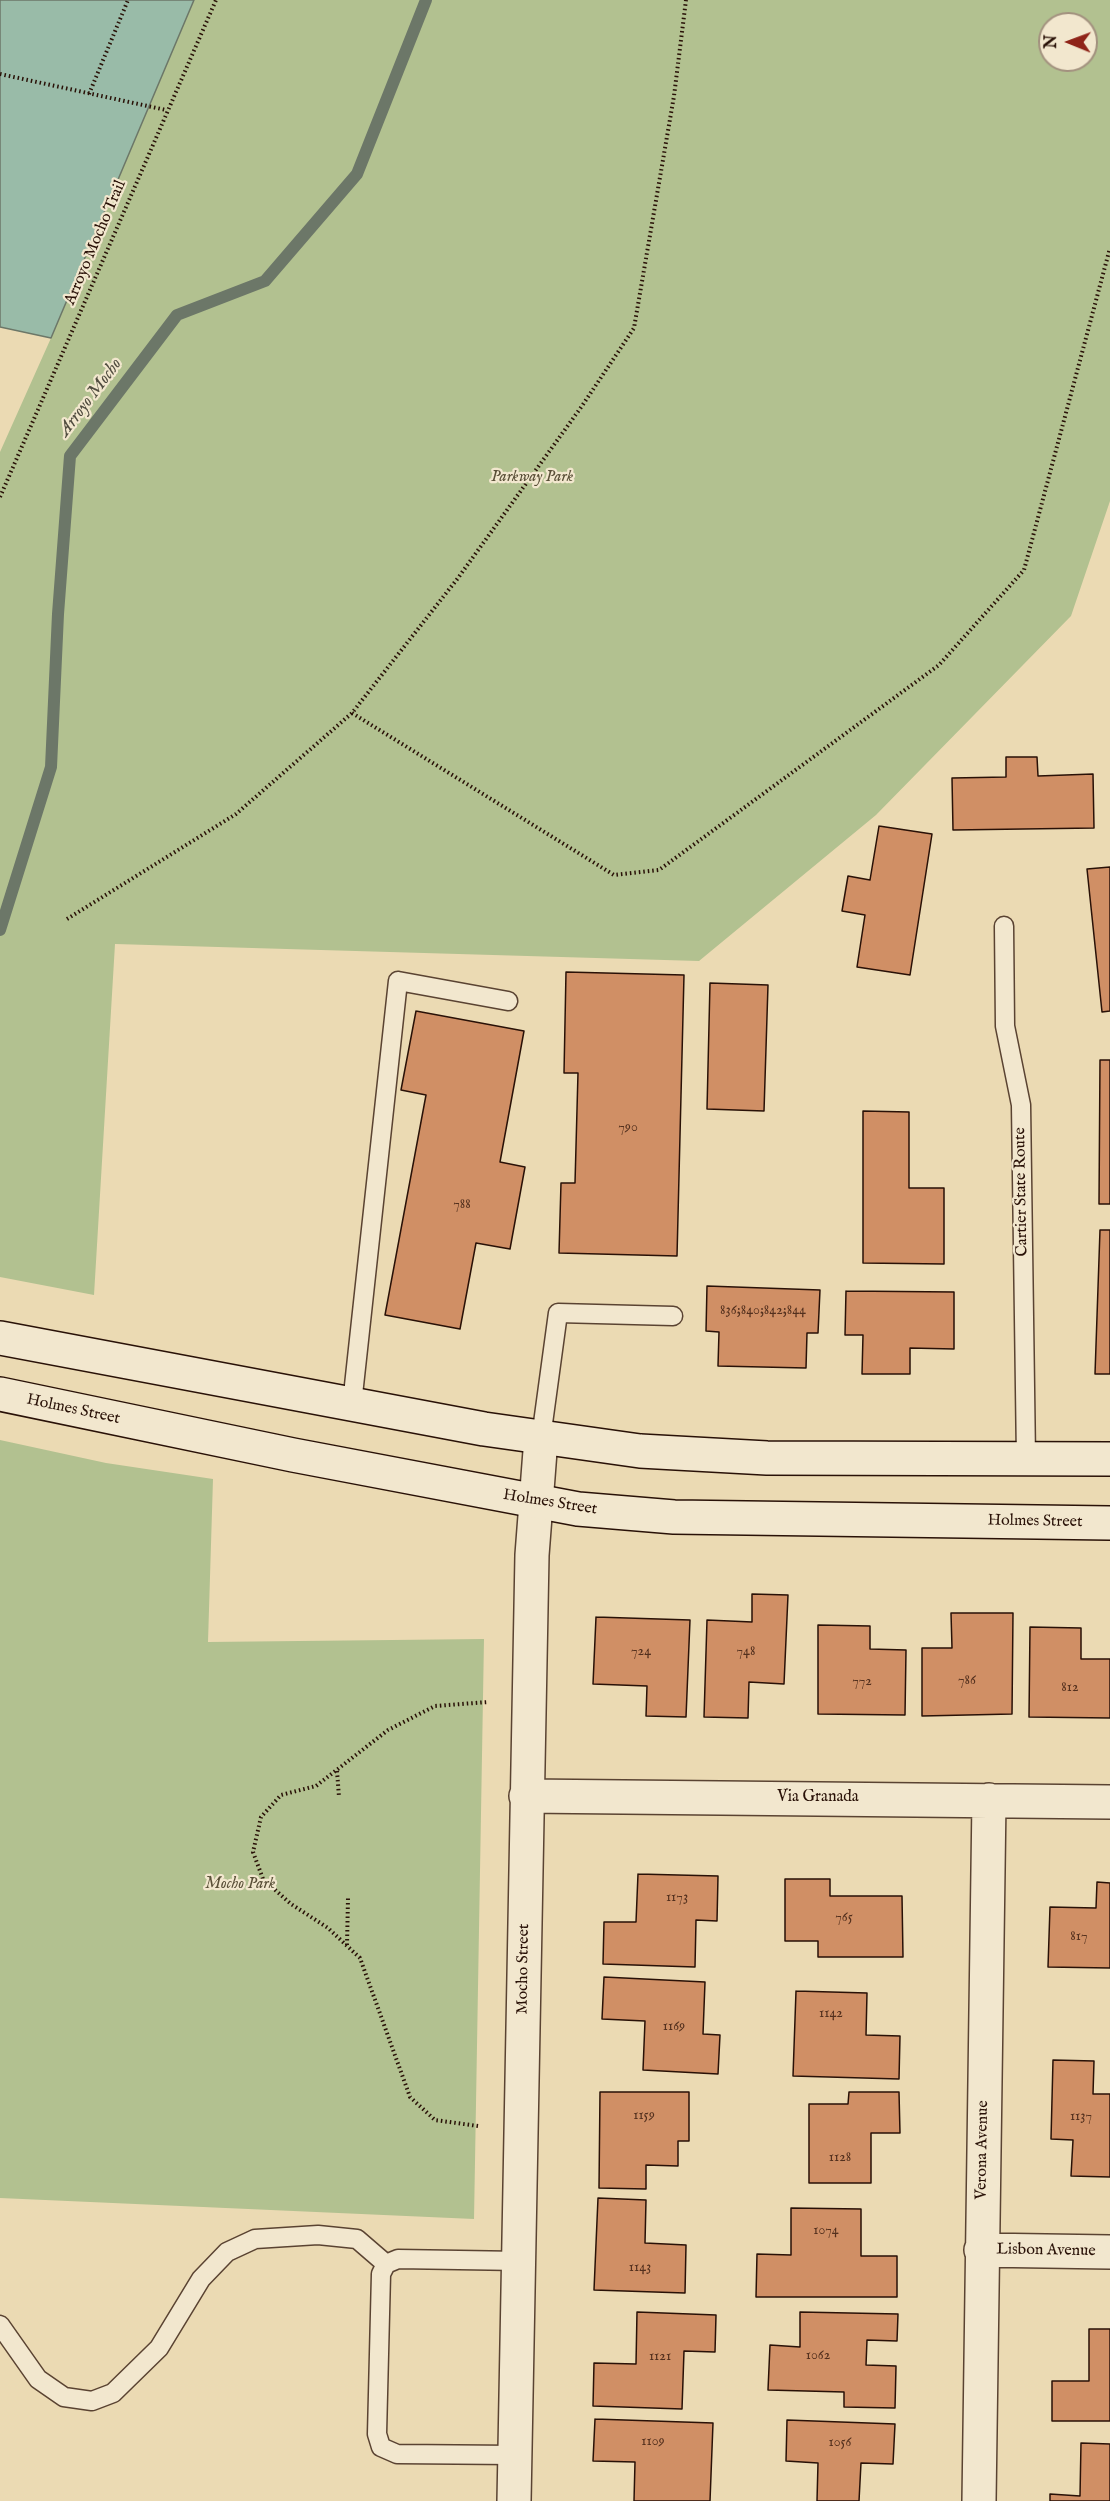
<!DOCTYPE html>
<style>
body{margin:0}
#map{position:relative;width:1110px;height:2501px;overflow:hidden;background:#ebdab3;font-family:"IM FELL English",serif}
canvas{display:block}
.north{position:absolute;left:1038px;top:12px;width:60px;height:60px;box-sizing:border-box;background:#f2e7ce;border:2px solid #a2917e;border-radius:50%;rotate:271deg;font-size:16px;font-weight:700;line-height:24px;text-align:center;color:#291107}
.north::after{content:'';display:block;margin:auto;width:21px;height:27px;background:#8f2418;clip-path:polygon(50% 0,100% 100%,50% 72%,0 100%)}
</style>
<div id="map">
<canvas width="1110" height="2501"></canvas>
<div class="north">N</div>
</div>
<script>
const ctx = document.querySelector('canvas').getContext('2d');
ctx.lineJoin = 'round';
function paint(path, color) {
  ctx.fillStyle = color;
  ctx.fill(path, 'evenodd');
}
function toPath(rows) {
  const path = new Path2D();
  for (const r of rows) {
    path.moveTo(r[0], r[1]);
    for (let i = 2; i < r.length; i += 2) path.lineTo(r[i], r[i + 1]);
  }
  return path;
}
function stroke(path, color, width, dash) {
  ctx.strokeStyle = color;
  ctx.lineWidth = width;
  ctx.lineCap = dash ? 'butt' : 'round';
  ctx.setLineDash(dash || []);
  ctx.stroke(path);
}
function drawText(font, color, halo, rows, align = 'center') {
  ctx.font = font + ' "IM FELL English",serif';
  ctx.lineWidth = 4.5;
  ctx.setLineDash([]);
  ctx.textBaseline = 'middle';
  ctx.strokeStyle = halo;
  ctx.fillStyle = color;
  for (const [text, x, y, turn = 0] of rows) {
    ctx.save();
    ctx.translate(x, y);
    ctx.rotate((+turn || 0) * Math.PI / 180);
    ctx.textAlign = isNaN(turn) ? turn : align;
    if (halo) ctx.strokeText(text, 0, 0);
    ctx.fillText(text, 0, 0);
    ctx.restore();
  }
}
paint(toPath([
 [0,0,1110,0,1110,501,1071,616,876,815,699,961,115,944,94,1295,0,1277,0,452,51,338,0,327],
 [1050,24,1086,24,1086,60,1050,60],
 [0,1440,106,1463,213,1479,208,1642,484,1639,474,2219,0,2198]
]), '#b2c190');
const water = toPath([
 [0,0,194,0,51,338,0,327,0,0]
]);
paint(water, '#99bba8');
stroke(water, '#6c7768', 1.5);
stroke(toPath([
 [0,930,51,767,58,614,70,456,177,315,265,281,357,174,426,0]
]), '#6c7768', 12);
const building = toPath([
 [1006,757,1037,757,1038,776,1093,774,1094,828,953,830,952,778,1006,777,1006,757],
 [879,826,932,834,910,975,857,967,865,915,842,911,848,876,870,880,879,826],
 [1110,867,1110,1011,1102,1012,1087,869,1110,867],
 [566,972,684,975,677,1256,559,1253,561,1183,575,1183,578,1073,564,1073,566,972],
 [710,983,768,985,764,1111,707,1109,710,983],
 [416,1011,524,1031,500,1162,525,1167,510,1249,476,1243,460,1329,385,1315,426,1095,401,1090,416,1011],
 [1100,1060,1110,1060,1110,1204,1099,1204,1100,1060],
 [863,1111,909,1112,909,1188,944,1188,944,1264,863,1263,863,1111],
 [1100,1230,1110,1230,1110,1374,1095,1374,1100,1230],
 [707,1286,820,1290,818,1333,807,1333,806,1368,718,1366,719,1332,706,1331,707,1286],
 [846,1291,954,1292,954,1349,910,1348,910,1374,862,1374,863,1335,845,1335,846,1291],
 [752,1594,788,1595,784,1684,749,1682,748,1718,704,1717,707,1620,752,1622,752,1594],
 [951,1613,1013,1613,1012,1714,922,1716,922,1648,952,1648,951,1613],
 [596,1617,690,1620,686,1717,646,1716,647,1686,593,1684,596,1617],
 [818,1625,870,1626,870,1649,906,1650,905,1715,818,1714,818,1625],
 [1030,1627,1081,1628,1081,1659,1110,1659,1110,1718,1029,1717,1030,1627],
 [638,1874,718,1876,717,1921,696,1920,695,1967,603,1964,604,1922,636,1922,638,1874],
 [785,1879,830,1879,830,1896,902,1896,903,1957,818,1957,818,1941,785,1941,785,1879],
 [1097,1882,1110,1883,1110,1968,1048,1967,1050,1907,1096,1908,1097,1882],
 [604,1977,705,1982,703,2034,720,2035,718,2074,643,2070,645,2021,602,2019,604,1977],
 [796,1991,867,1993,866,2035,900,2036,899,2079,793,2076,796,1991],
 [1053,2060,1094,2061,1093,2094,1110,2094,1110,2177,1071,2176,1073,2140,1051,2139,1053,2060],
 [600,2092,689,2092,689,2141,678,2141,678,2166,646,2165,646,2189,599,2188,600,2092],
 [849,2092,899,2092,900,2133,871,2133,871,2183,809,2183,809,2104,848,2104,849,2092],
 [598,2198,646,2200,645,2243,686,2245,685,2293,594,2290,598,2198],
 [791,2208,861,2209,861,2256,897,2256,897,2297,756,2297,757,2254,791,2255,791,2208],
 [637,2312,716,2315,715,2352,684,2351,682,2409,593,2406,594,2363,636,2364,637,2312],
 [800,2312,898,2314,897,2341,867,2340,866,2365,896,2366,895,2408,844,2407,844,2392,768,2390,770,2345,800,2347,800,2312],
 [1089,2329,1110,2329,1110,2421,1052,2421,1052,2381,1089,2381,1089,2329],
 [595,2419,713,2423,710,2501,634,2501,635,2462,593,2461,595,2419],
 [787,2420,895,2424,893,2464,861,2463,859,2501,817,2501,818,2463,786,2461,787,2420],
 [1081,2443,1110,2444,1110,2501,1050,2501,1050,2494,1080,2496,1081,2443]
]);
paint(building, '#d08f65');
stroke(building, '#291107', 1.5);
const service = toPath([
 [1004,926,1005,1026,1021,1105,1026,1459],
 [352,1404,398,981,508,1001],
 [541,1438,558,1313,673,1316],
 [0,2325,38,2379,64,2397,92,2401,113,2393,159,2348,201,2279,227,2252,255,2239,318,2235,357,2239,386,2264],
 [515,2455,397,2454,381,2447,377,2434,381,2274,386,2264,398,2259,520,2261]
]);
const minor = toPath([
 [526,1796,1110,1802],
 [981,2250,1110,2252],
 [514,2501,532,1555,541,1438],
 [979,2501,989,1800]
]);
const secondary = toPath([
 [0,1338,484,1429,640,1451,767,1458,1110,1459],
 [0,1394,293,1455,578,1509,674,1517,1110,1523]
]);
stroke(service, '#5a4332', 21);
stroke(minor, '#5a4332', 36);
stroke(secondary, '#291107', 36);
stroke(toPath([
 [0,74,166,110],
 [89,94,128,0],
 [0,497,216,0],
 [352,713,614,875,659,870,939,665,1024,570,1110,248],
 [67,919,236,814,352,713,458,578,582,406,634,328,674,96,686,0],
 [337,1771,339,1797],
 [347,1945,348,1898],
 [478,2126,435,2120,410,2097,360,1958,328,1928,291,1904,263,1879,253,1852,261,1817,281,1795,316,1786,388,1730,435,1706,488,1702]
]), '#291107', 4, [1.5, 3]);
stroke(service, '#f2e7ce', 18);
stroke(minor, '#f2e7ce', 33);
stroke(secondary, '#f2e7ce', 33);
drawText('14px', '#53301e', null, [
 ["790",628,1128],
 ["788",462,1205],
 ["836;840;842;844",763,1311],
 ["724",641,1652],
 ["748",746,1652],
 ["786",967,1681],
 ["772",862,1682],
 ["812",1070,1688],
 ["1173",677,1898],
 ["765",844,1918],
 ["817",1079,1937],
 ["1142",831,2014],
 ["1169",674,2027],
 ["1159",644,2116],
 ["1137",1081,2117],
 ["1128",840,2158],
 ["1074",826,2231],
 ["1143",640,2268],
 ["1062",818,2356],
 ["1121",660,2357],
 ["1109",653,2442],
 ["1056",840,2443]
]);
drawText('16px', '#291107', '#f2e7ce', [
 ["Arroyo Mocho Trail",96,243,-67],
 ["Cartier State Route",1022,1192,-91],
 ["Holmes Street",73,1410,12],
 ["Holmes Street",550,1503,9],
 ["Holmes Street",1035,1522,1],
 ["Via Granada",818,1798],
 ["Mocho Street",524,1969,-89],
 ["Verona Avenue",983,2150,-89],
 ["Lisbon Avenue",1046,2251,1]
]);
drawText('italic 16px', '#594f37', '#f2e7ce', [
 ["Parkway Park",532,478],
 ["Mocho Park",240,1885]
]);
drawText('italic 18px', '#504c3f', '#f2e7ce', [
 ["Arroyo Mocho",91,398,-53]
]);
</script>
